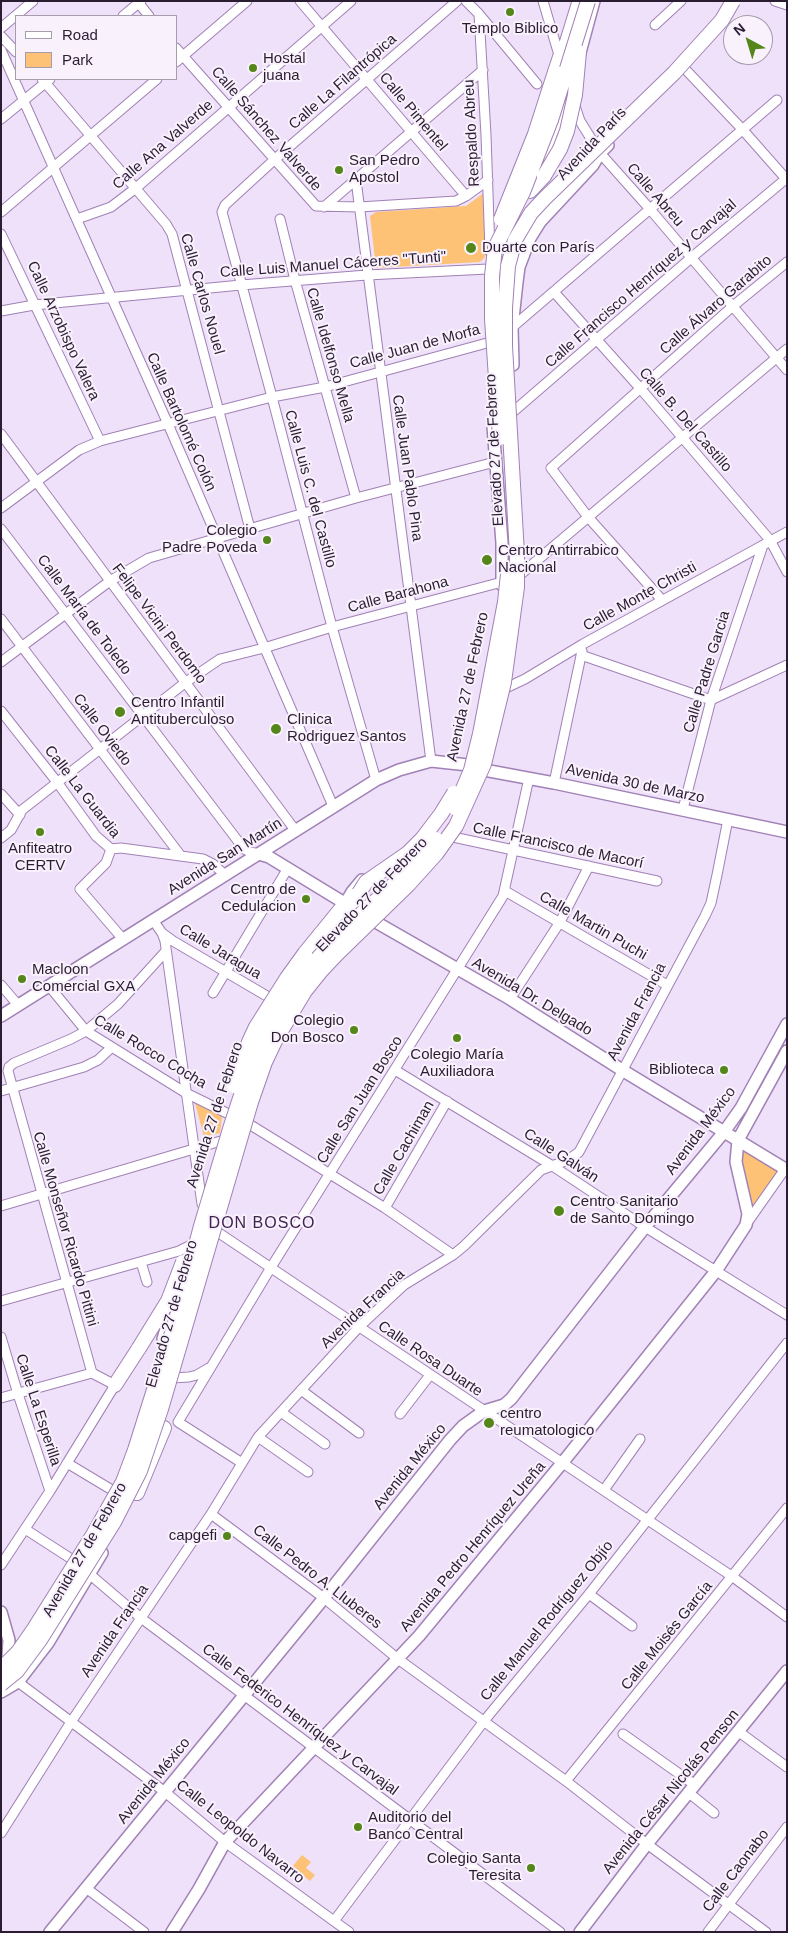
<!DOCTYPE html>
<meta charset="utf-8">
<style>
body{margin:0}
#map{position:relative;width:788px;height:1933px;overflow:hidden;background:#efe1f9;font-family:Arial,sans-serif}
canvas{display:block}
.frame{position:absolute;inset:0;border:2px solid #2a1d32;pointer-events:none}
.legend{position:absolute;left:15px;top:15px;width:162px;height:65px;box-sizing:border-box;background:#f9f2fd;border:1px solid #a69dac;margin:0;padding:6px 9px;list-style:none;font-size:15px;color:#2a1d32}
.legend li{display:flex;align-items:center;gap:10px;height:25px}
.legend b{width:25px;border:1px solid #a69dac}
.north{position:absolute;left:723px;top:15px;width:50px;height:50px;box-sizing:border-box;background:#f9f2fd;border:1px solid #a69dac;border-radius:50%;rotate:321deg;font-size:14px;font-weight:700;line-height:20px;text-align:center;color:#2a1d32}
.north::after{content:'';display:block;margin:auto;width:18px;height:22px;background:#54861a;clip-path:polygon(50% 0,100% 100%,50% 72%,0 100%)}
</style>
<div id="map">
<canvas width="788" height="1933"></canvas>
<div class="frame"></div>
<ul class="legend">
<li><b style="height:6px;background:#fff"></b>Road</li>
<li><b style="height:14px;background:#fec277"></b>Park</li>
</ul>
<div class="north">N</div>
</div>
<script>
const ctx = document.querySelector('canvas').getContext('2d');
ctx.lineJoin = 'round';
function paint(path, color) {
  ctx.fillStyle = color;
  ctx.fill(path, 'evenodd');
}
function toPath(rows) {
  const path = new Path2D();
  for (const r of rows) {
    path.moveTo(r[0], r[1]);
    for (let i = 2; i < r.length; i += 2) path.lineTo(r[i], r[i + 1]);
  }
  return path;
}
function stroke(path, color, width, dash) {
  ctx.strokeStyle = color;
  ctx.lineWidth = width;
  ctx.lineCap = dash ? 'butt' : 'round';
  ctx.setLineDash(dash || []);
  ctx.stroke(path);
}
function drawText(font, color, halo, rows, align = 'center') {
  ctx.font = font + ' Arial,sans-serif';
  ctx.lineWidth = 4;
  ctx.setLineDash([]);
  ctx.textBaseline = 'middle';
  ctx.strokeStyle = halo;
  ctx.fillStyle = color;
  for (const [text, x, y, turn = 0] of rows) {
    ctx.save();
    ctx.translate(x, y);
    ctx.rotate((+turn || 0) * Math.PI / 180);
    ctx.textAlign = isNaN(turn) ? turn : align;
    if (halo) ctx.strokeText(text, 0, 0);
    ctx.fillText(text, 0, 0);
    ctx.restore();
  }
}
paint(toPath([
 [485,192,485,257,480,262,376,268,370,216,376,212,466,206],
 [199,1100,222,1117,220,1133,204,1137,195,1103],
 [741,1143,782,1169,752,1213,740,1173],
 [302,1855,311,1862,306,1868,315,1875,310,1881,292,1867]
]), '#fec277');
const minor = toPath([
 [137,1,149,16],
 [300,1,466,196],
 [466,1,479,14,537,84],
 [543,1,561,62],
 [775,1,787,5],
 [479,14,486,135,490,252],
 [123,16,141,1],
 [655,25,681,1],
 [1,28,33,1],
 [1,36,16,52],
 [176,48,316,206,359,207,456,201,466,196,488,180],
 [1,50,168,424,333,806],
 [560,56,577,1],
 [176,62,247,1],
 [686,70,742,129,787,180],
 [42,79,166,224,172,234,250,529],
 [574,103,580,121,600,153,649,208,787,370],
 [1,119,50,79],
 [356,180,431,761],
 [324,207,483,70],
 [1,212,157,79],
 [77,219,111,207,136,188,351,1],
 [280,219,295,280,356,498],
 [1,234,100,441],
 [554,292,640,388,770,540,787,572],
 [1,311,34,305,241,285,367,275,488,269],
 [509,330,777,100],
 [514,411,691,258,787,178],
 [1,434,295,830],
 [1,508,79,450,100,441,272,397,325,387,487,343,496,338],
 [1,529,244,849,250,852,259,854],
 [662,600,588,517,551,468,733,306,787,262],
 [1,619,181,856],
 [581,655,711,700,787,665],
 [1,662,110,581,149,558,356,498,495,462],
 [508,687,525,679,583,644,787,532],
 [1,711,57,782,96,836,111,849],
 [376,780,332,627,272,397,222,212,225,205,274,160,457,1],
 [554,783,582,651],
 [1,794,20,815],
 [683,809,711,700,763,545],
 [453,837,657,881],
 [1,838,11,830,22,810,186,682,220,659,264,648,332,627,502,582,521,574,787,349],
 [111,849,121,848,203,859,213,864,225,875],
 [111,849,106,863,80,889,122,938],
 [505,891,667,985],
 [153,920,162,933,173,941,277,1002],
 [162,933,165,941,202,1204,207,1210],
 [1,985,18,1005],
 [49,986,86,1031,186,1093,249,1124,385,1208,453,1255],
 [213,993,288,868],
 [510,999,560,922,589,866],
 [395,1070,551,1165,645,1227,787,1315],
 [1,1091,84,1067,98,1060,112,1047],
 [1,1206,231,1138],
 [385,1208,447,1101],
 [747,1223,785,1169],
 [211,1234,216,1231,733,1577,787,1617],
 [141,1262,147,1282],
 [1,1301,179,1251,197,1242],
 [1,1337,18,1394,50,1491],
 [172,1378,189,1377,197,1375,209,1368],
 [115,1385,92,1373,8,1071,9,1067,14,1063,71,1039,86,1031,118,1004,166,951],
 [301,1390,359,1433],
 [1,1398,92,1373],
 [281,1412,325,1444],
 [400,1414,430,1375],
 [258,1437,308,1472],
 [67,1463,112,1490],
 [242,1463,178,1422,270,1269,503,896,529,778],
 [604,1490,640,1439],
 [211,1514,324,1598,398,1659,566,1781,647,1844,766,1932],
 [25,1529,73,1560,141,1618,560,1932],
 [1,1565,50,1491,115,1385,116,1380],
 [589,1594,632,1626],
 [18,1682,165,1792,225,1842,349,1932],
 [739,1732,787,1767],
 [623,1734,695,1785],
 [566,1781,787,1508],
 [689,1793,714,1813],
 [1,1833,71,1722,211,1514,258,1437,359,1327,404,1285,453,1255,464,1246,541,1170,568,1160,579,1152,705,916,711,903,717,875,728,819],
 [86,1888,144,1932],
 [334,1921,484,1721,589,1594,787,1343],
 [708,1932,787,1827]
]);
const major = toPath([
 [578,60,594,1],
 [543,167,553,146,572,80],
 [513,365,512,328,517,282,519,267,530,238,540,222,593,165,600,153,608,145],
 [493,426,502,543,502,585],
 [259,854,269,857,351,907],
 [345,904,352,892,362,880],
 [367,917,510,999,622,1070,787,1170],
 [1,1016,376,780,399,770,431,761,468,765,484,770,554,783,787,832],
 [163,1339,176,1294],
 [1,1612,9,1640,8,1657],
 [1,1692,18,1682,48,1643,102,1553],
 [50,1932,324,1598,450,1440,463,1426,484,1411,504,1405,511,1399,645,1227,724,1132,741,1108,787,1024],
 [172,1932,199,1889,225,1842,419,1636,563,1462,716,1271,746,1225,748,1214,736,1162,738,1140,787,1051],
 [580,1932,647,1844,787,1671]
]);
const highway = toPath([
 [555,72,560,57],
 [530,191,544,176],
 [357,911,359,893],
 [305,953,345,904],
 [115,1385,139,1348],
 [137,1493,164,1428]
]);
stroke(minor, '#a181b6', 11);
stroke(major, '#a181b6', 14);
stroke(highway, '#a181b6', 16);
stroke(minor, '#fff', 9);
stroke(major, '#fff', 11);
stroke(highway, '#fff', 14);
const highwayBridge = toPath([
 [544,176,560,149,567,131,575,95,579,52],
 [501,219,535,134,555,72],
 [500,438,492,319,492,276,495,248,523,192,551,120,588,1],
 [455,808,471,770,480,734,505,602,508,574],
 [359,893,366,882,408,853,422,839,441,814,454,793],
 [234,1086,249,1042,256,1027,287,978,305,953],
 [139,1348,168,1301,183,1262],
 [1,1669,18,1652,34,1629,93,1535,123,1482,135,1450,176,1320,201,1226,230,1129,248,1074,258,1049,297,983,318,958,349,925,402,877,436,839],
 [1,1684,17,1671,40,1640,114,1522,140,1471,161,1409,251,1102,265,1062,275,1041,305,991,321,971,337,954,408,885,436,854,456,826,484,764,504,682,517,587,517,554,505,346,505,308,508,266,515,240,531,213,544,199,674,73,722,20,733,1]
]);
stroke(highwayBridge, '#a181b6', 16, []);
stroke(highwayBridge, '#fff', 14);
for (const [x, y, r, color] of [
 [510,12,5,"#54861a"],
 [253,68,5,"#54861a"],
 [339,170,5,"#54861a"],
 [471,248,6,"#54861a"],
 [267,540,5,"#54861a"],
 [487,560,6,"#54861a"],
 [120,712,6,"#54861a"],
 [276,729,6,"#54861a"],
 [40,832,5,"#54861a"],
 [306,899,5,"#54861a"],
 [22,979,5,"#54861a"],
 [354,1030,5,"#54861a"],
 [457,1038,5,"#54861a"],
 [724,1070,5,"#54861a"],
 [559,1211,6,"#54861a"],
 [489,1423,6,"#54861a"],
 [227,1536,5,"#54861a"],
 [358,1827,5,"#54861a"],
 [531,1868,5,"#54861a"]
]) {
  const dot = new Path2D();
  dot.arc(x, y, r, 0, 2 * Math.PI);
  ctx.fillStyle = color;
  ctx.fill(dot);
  stroke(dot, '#f9f2fd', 2);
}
drawText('15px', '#2a1d32', '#f9f2fd', [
 ["Templo Biblico",510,29,"center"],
 ["Hostal",263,59],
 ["juana",263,76],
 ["San Pedro",349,161],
 ["Apostol",349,178],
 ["Duarte con París",482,248],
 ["Colegio",257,531,"right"],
 ["Padre Poveda",257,548,"right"],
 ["Centro Antirrabico",498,551],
 ["Nacional",498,568],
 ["Centro Infantil",131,703],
 ["Antituberculoso",131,720],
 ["Clinica",287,720],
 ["Rodriguez Santos",287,737],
 ["Anfiteatro",40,849,"center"],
 ["CERTV",40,866,"center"],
 ["Centro de",296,890,"right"],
 ["Cedulacion",296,907,"right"],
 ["Macloon",32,970],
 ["Comercial GXA",32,987],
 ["Colegio",344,1021,"right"],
 ["Don Bosco",344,1038,"right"],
 ["Colegio María",457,1055,"center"],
 ["Auxiliadora",457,1072,"center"],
 ["Biblioteca",714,1070,"right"],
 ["Centro Sanitario",570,1202],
 ["de Santo Domingo",570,1219],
 ["centro",500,1414],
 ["reumatologico",500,1431],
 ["capgefi",217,1536,"right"],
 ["Auditorio del",368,1818],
 ["Banco Central",368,1835],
 ["Colegio Santa",521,1859,"right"],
 ["Teresita",521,1876,"right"]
], 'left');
drawText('15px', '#2a1d32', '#f9f2fd', [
 ["Calle La Filantrópica",343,82,-41],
 ["Calle Pimentel",413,112,50],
 ["Calle Sánchez Valverde",266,129,49],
 ["Respaldo Abreu",472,133,-93],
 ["Avenida París",592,144,-47],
 ["Calle Ana Valverde",163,145,-41],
 ["Calle Abreu",655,195,49],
 ["Calle Luis Manuel Cáceres \"Tunti\"",333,265,-4],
 ["Calle Francisco Henríquez y Carvajal",641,284,-41],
 ["Calle Carlos Nouel",202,294,74],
 ["Calle Álvaro Garabito",716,305,-41],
 ["Calle Arzobispo Valera",63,331,65],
 ["Calle Juan de Morfa",415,347,-15],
 ["Calle Idelfonso Mella",330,355,74],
 ["Calle B. Del Castillo",685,420,49],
 ["Calle Bartolomé Colón",181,422,66],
 ["Elevado 27 de Febrero",495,450,-93],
 ["Calle Juan Pablo Pina",407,468,82],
 ["Calle Luis C. del Castillo",310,489,75],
 ["Calle Barahona",398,595,-15],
 ["Calle Monte Christi",640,597,-29],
 ["Calle María de Toledo",84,615,53],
 ["Felipe Vicini Perdomo",159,624,53],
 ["Calle Padre Garcia",707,672,-73],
 ["Avenida 27 de Febrero",468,687,-78],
 ["Calle Oviedo",102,730,53],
 ["Avenida 30 de Marzo",635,784,12],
 ["Calle La Guardia",82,792,52],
 ["Calle Francisco de Macorí",558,846,12],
 ["Avenida San Martín",225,857,-32],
 ["Elevado 27 de Febrero",372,895,-46],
 ["Calle Martin Puchi",593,926,30],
 ["Calle Jaragua",220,952,31],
 ["Avenida Dr. Delgado",532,997,31],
 ["Avenida Francia",637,1012,-62],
 ["Calle Rocco Cocha",150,1052,31],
 ["Calle San Juan Bosco",360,1100,-58],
 ["Avenida 27 de Febrero",215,1115,-72],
 ["Avenida México",701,1131,-53],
 ["Calle Cachiman",404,1148,-60],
 ["Calle Galván",561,1156,33],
 ["Calle Monseñor Ricardo Pittini",65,1229,74],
 ["Avenida Francia",363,1309,-43],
 ["Elevado 27 de Febrero",172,1314,-74],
 ["Calle Rosa Duarte",430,1359,34],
 ["Calle La Esperilla",38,1410,72],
 ["Avenida México",410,1467,-51],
 ["Avenida Pedro Henríquez Ureña",473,1547,-50],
 ["Avenida 27 de Febrero",85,1550,-60],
 ["Calle Pedro A. Lluberes",317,1577,38],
 ["Calle Manuel Rodríguez Objío",547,1621,-51],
 ["Avenida Francia",115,1631,-56],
 ["Calle Moisés García",667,1636,-51],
 ["Calle Federico Henríquez y Carvajal",300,1720,37],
 ["Avenida México",154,1781,-51],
 ["Avenida César Nicolás Penson",671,1792,-51],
 ["Calle Leopoldo Navarro",240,1832,38],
 ["Calle Caonabo",736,1871,-53]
]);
ctx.letterSpacing = '1px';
drawText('16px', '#402351', '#f9f2fd', [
 ["DON BOSCO",262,1224]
]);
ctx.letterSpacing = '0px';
</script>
